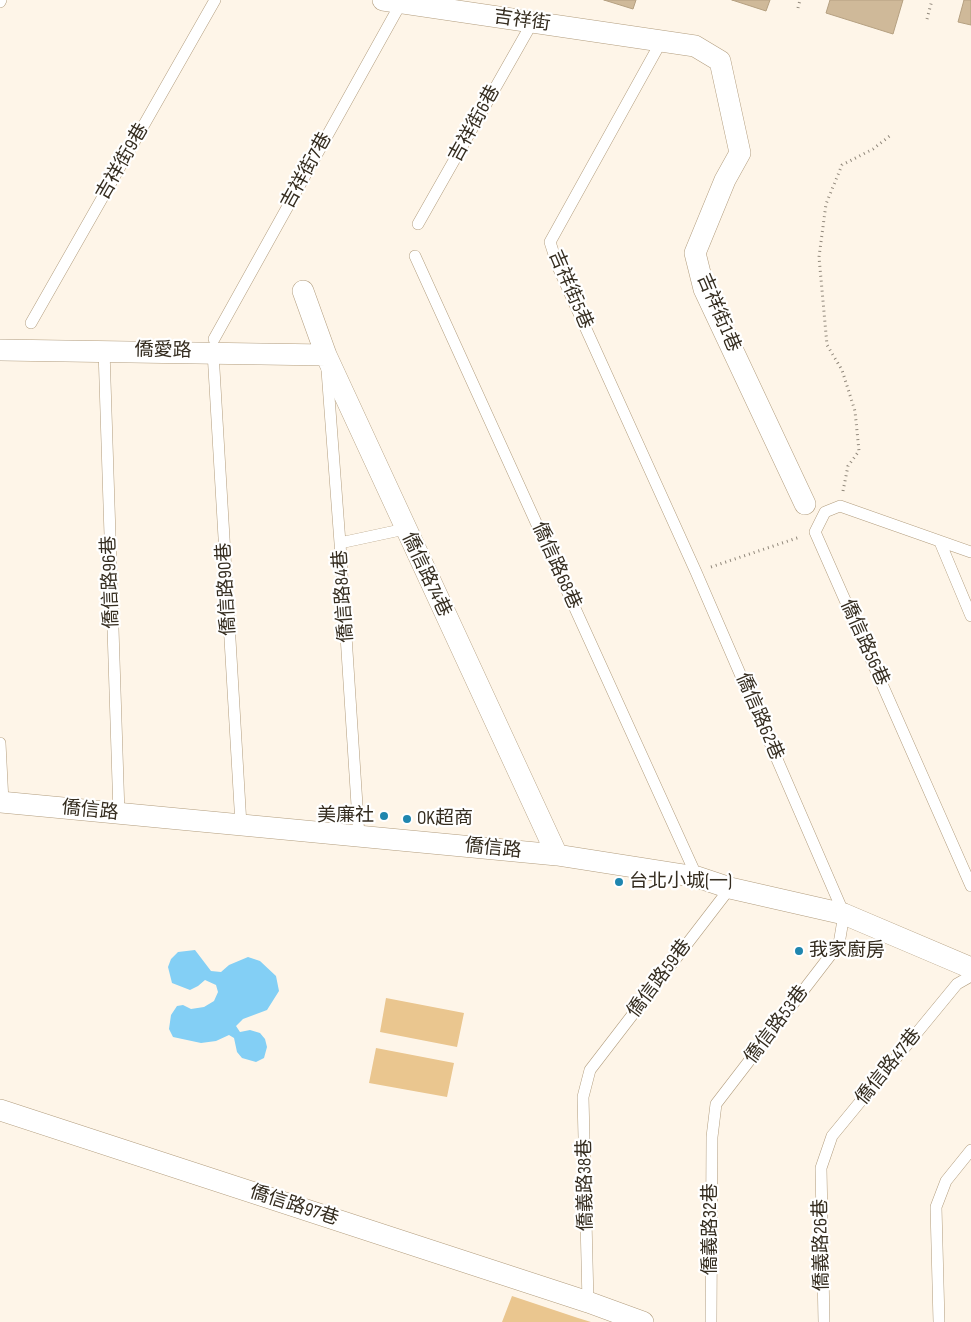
<!DOCTYPE html>
<meta charset="utf-8">
<style>
body{margin:0}
canvas{display:block;background:#fef5e8}
</style>
<canvas width="971" height="1322"></canvas>
<script>
const ctx = document.querySelector('canvas').getContext('2d');
ctx.lineJoin = 'round';
function paint(path, color) {
  ctx.fillStyle = color;
  ctx.fill(path, 'evenodd');
}
function toPath(rows) {
  const path = new Path2D();
  for (const r of rows) {
    path.moveTo(r[0], r[1]);
    for (let i = 2; i < r.length; i += 2) path.lineTo(r[i], r[i + 1]);
  }
  return path;
}
function stroke(path, color, width, dash) {
  ctx.strokeStyle = color;
  ctx.lineWidth = width;
  ctx.lineCap = dash ? 'butt' : 'round';
  ctx.setLineDash(dash || []);
  ctx.stroke(path);
}
function drawText(font, color, halo, rows, align = 'center') {
  ctx.font = font + ' "Sofia Sans Condensed","Noto Sans TC",sans-serif';
  ctx.lineWidth = 4.5;
  ctx.setLineDash([]);
  ctx.textBaseline = 'middle';
  ctx.strokeStyle = halo;
  ctx.fillStyle = color;
  for (const [text, x, y, turn = 0] of rows) {
    ctx.save();
    ctx.translate(x, y);
    ctx.rotate((+turn || 0) * Math.PI / 180);
    ctx.textAlign = isNaN(turn) ? turn : align;
    if (halo) ctx.strokeText(text, 0, 0);
    ctx.fillText(text, 0, 0);
    ctx.restore();
  }
}
paint(toPath([
 [386,998,464,1013,457,1047,380,1032],
 [376,1048,454,1063,447,1097,369,1083],
 [512,1296,578,1318,591,1322,502,1322]
]), '#eac68f');
paint(toPath([
 [195,950,211,971,221,972,229,965,248,957,260,961,276,976,279,991,267,1010,243,1019,236,1026,240,1032,250,1030,260,1033,265,1039,267,1047,264,1058,256,1062,242,1058,237,1052,234,1038,229,1035,216,1041,201,1043,173,1037,169,1029,171,1015,177,1006,183,1005,191,1009,204,1007,214,1001,218,992,216,985,205,980,198,986,190,990,172,983,168,967,171,959,178,952]
]), '#83cff5');
const building = toPath([
 [604,0,636,0,633,9,604,0],
 [732,0,770,0,766,11,732,0],
 [830,0,903,0,893,34,826,13,830,0],
 [964,0,971,0,971,25,958,22,964,0]
]);
paint(building, '#cfb999');
stroke(building, '#b5a081', 1);
const service = toPath([
 [0,2,1,0],
 [662,40,550,242,558,267,696,572,844,914,839,944,716,1104,712,1137,711,1322],
 [418,224,532,23],
 [415,256,697,877],
 [31,323,215,0],
 [214,339,401,3],
 [104,350,119,814],
 [213,352,241,825],
 [327,370,340,543,359,836],
 [940,542,971,616],
 [340,543,405,529],
 [971,552,840,506,825,512,815,532,971,886],
 [0,743,3,802],
 [588,1302,583,1097,590,1070,730,888],
 [824,1322,821,1168,832,1136,957,984,971,976],
 [939,1322,936,1207,946,1181,971,1150]
]);
const minor = toPath([
 [383,0,695,46,720,61,740,153,725,180,695,253,704,289,805,504],
 [303,291,326,355,557,855],
 [0,350,326,355],
 [0,802,557,855,697,877,730,888,844,914,971,968],
 [0,1110,588,1302,643,1322]
]);
stroke(service, '#b29d7e', 12);
stroke(minor, '#b29d7e', 22);
stroke(toPath([
 [798,8,800,0],
 [927,19,932,0],
 [843,491,848,466,859,451,855,411,842,370,827,345,819,257,826,204,842,165,873,149,891,135],
 [711,567,800,537]
]), '#91887b', 3, [1, 4]);
stroke(service, '#fff', 11);
stroke(minor, '#fff', 21);
for (const [x, y, r, color] of [
 [384,816,5,"#1f86af"],
 [407,819,5,"#1f86af"],
 [619,882,5,"#1f86af"],
 [799,951,5,"#1f86af"]
]) {
  const dot = new Path2D();
  dot.arc(x, y, r, 0, 2 * Math.PI);
  ctx.fillStyle = color;
  ctx.fill(dot);
  stroke(dot, '#fff', 2);
}
drawText('19px', '#352d20', '#fff', [
 ["吉祥街",522,21,8],
 ["吉祥街6巷",475,124,-61],
 ["吉祥街9巷",123,162,-60],
 ["吉祥街7巷",307,171,-61],
 ["吉祥街5巷",570,290,67],
 ["吉祥街1巷",718,313,67],
 ["僑愛路",163,351,1],
 ["僑信路68巷",556,566,66],
 ["僑信路74巷",426,575,65],
 ["僑信路96巷",111,582,-92],
 ["僑信路90巷",227,589,-93],
 ["僑信路84巷",344,596,-94],
 ["僑信路56巷",864,643,66],
 ["僑信路62巷",759,717,67],
 ["僑信路",90,811,6],
 ["僑信路",493,849,6],
 ["僑信路59巷",660,979,-53],
 ["僑信路53巷",777,1025,-53],
 ["僑信路47巷",889,1067,-51],
 ["僑義路38巷",586,1185,-91],
 ["僑信路97巷",294,1206,18],
 ["僑義路32巷",711,1229,-90],
 ["僑義路26巷",822,1245,-91]
]);
drawText('19px', '#352d20', '#fff', [
 ["美廉社",374,816,"right"],
 ["OK超商",417,819],
 ["台北小城(一)",629,882],
 ["我家廚房",809,951]
], 'left');
</script>
